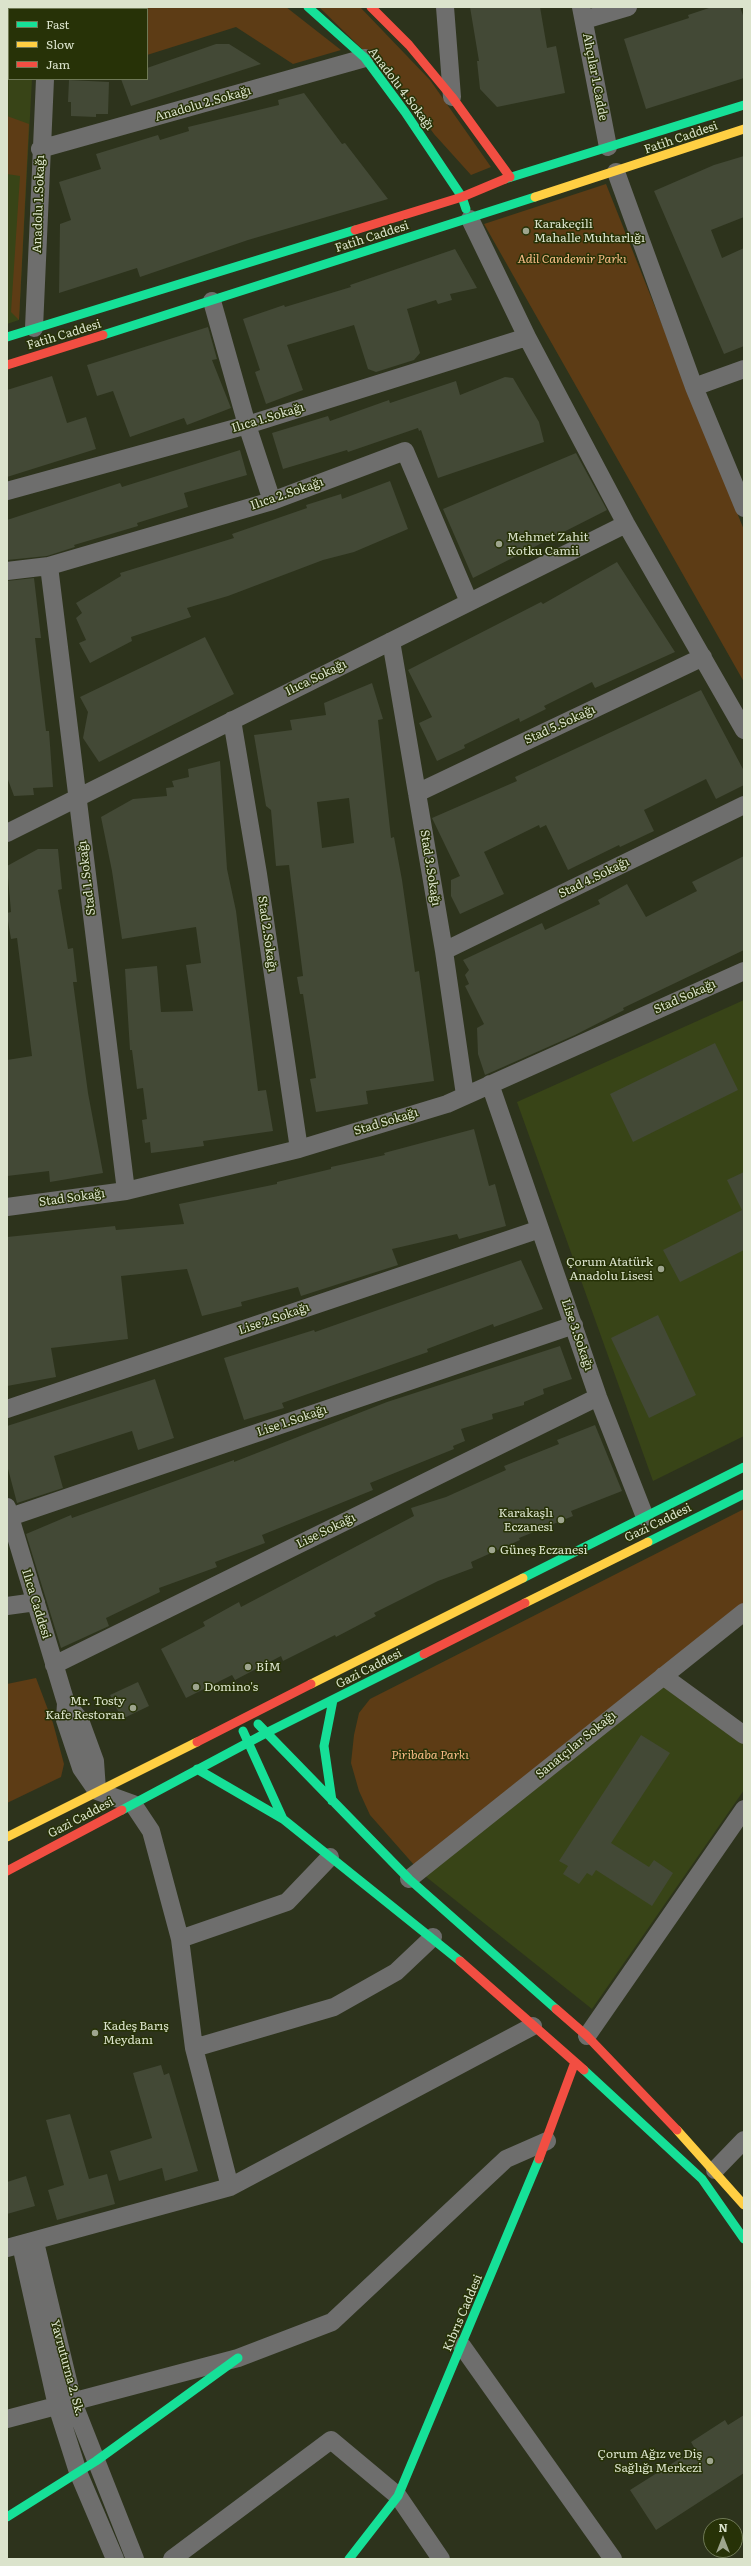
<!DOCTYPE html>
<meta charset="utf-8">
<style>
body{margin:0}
#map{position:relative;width:751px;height:2566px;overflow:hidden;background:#2d331c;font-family:Literata,serif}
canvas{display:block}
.frame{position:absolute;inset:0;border:8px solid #dbe3cc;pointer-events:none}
.legend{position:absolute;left:8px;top:8px;width:140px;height:72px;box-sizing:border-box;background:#273207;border:1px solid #6f7956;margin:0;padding:5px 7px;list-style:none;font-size:12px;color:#dbe3cc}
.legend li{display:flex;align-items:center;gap:8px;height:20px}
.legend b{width:20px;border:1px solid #6f7956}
.north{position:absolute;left:703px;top:2518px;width:40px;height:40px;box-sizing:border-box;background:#273207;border:1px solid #6f7956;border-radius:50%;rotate:0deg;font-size:11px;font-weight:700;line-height:16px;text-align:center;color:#dbe3cc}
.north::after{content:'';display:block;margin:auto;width:14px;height:18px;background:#9ea58e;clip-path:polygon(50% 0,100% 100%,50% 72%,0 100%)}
</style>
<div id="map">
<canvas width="751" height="2566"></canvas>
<div class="frame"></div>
<ul class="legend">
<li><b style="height:5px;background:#16e098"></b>Fast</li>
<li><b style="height:5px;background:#ffcf43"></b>Slow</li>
<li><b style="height:5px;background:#f24e42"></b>Jam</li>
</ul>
<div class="north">N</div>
</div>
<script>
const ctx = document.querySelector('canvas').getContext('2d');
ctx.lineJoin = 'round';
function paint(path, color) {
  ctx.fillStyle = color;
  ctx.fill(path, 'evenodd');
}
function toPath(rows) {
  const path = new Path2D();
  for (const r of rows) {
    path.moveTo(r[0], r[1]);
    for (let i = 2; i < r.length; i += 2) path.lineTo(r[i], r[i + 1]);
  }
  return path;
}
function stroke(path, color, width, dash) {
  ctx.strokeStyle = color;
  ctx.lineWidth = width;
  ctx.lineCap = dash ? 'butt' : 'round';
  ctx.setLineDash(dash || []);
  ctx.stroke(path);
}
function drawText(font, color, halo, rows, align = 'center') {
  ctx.font = font + ' Literata,serif';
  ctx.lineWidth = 3;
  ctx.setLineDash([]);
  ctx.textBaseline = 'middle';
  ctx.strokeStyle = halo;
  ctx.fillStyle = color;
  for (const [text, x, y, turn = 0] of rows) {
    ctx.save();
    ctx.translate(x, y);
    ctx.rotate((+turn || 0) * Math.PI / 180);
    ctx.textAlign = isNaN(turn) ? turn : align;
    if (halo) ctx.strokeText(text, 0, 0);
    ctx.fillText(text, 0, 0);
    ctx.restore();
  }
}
paint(toPath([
 [7,7,37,7,37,9,9,9,9,79,32,79,19,320,7,324],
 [744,1000,744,1436,653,1481,517,1102],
 [663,1681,744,1742,744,1790,592,2009,425,1876]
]), '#384417');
paint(toPath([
 [125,7,286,7,341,50,293,64,236,27,147,55,147,9,125,9],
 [319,7,360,7,430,80,491,167,471,175,434,134,398,84],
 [7,116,29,124,19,320,11,312,20,176,7,174],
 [606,184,744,530,744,682,484,224],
 [744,1509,744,1604,415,1866,370,1815,359,1791,351,1763,354,1735,359,1713,370,1699],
 [36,1678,53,1723,64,1764,61,1777,7,1803,7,1684]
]), '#5d3c15');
paint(toPath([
 [470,7,540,7,547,48,556,46,565,93,497,107,480,89,477,61,479,61],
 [712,7,740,7,744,18,744,78,646,109,624,39,689,18,688,15],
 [216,44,229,44,261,64,131,106,121,79,147,79,147,68],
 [69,80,109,82,108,114,96,114,96,117,71,116,71,102,68,102],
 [304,93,342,144,345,143,388,199,248,240,140,277,137,268,59,293,60,224,71,220,59,182,101,169,96,154,158,135,160,140,189,131,188,127,279,105,278,100],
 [744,156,744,217,711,230,722,258,744,248,744,346,724,354,654,191,714,165],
 [455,249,477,288,450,294,452,300,438,304,436,300,407,309,420,353,414,360,376,372,368,369,354,325,287,345,303,390,266,404,255,372,260,370,243,319,284,305,285,307,351,287,350,285],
 [208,327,217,359,212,360,231,408,187,425,184,418,130,437,113,391,97,396,87,365],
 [52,376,67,423,86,417,96,449,7,477,7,390],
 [505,377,513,378,539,422,544,442,438,478,421,430,419,431,418,428,348,452,347,450,283,469,272,433,328,416,330,421,389,400,390,403,456,381,460,395],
 [240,450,247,475,184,493,188,507,137,523,138,526,74,545,75,547,47,556,7,560,7,520,120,483,122,487],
 [576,453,607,510,473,578,443,509],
 [390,481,408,529,354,552,323,560,228,596,187,608,191,617,131,637,132,641,90,663,79,643,86,640,76,618,82,613,76,603,121,576,120,573,234,538,232,534,307,508,306,505,341,494,342,499],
 [617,562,675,652,595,688,592,682,544,706,546,709,520,722,519,718,464,745,465,748,437,761,419,723,432,717,408,670,541,602,543,604],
 [34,578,41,638,35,638,46,731,49,731,53,787,33,788,34,795,14,796,7,777,7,581],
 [205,637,234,694,99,762,83,738,88,712,80,697],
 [372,683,383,719,378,720,391,838,394,837,402,880,415,972,419,971,434,1081,366,1091,368,1104,316,1112,310,1079,316,1078,303,994,300,994,297,977,303,976,289,865,276,866,271,810,266,806,254,735,292,730,290,720,326,715,324,703],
 [349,798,354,843,322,848,317,802],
 [701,690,744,771,744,785,716,799,706,779,644,810,654,831,620,847,619,845,568,870,546,825,540,828,539,825,484,852,504,894,460,914,451,896,451,880,460,876,432,818,517,781,515,777],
 [220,761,227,869,236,911,258,1091,266,1090,273,1131,203,1141,204,1146,151,1153,150,1142,145,1143,142,1120,147,1119,143,1088,137,1089,132,1050,130,1050,125,969,157,966,161,1012,193,1011,186,965,201,963,196,927,122,939,112,871,101,817,133,799,167,796,166,788,174,787,172,781,189,777,188,769],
 [38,849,58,849,62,889,58,890,68,949,73,948,77,982,73,982,88,1093,103,1173,50,1182,49,1171,7,1176,7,1060,32,1056,17,938,11,939,7,915,7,913,11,912,7,866],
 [744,856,744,950,623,1008,624,1010,575,1035,485,1075,478,1054,477,1028,484,1024,465,986,469,984,465,975,469,970,463,960,542,923,545,930,600,904,598,900,627,884,646,917,697,891,692,882],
 [715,1043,738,1090,633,1142,610,1094],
 [474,1129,489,1186,495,1184,506,1226,459,1239,457,1234,392,1249,398,1265,301,1296,298,1287,241,1302,242,1306,202,1316,187,1269,121,1276,128,1339,51,1348,56,1377,7,1386,7,1237,115,1226,116,1230,184,1224,179,1204,277,1184,277,1182,331,1169,331,1167,385,1155,384,1153],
 [744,1172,744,1250,680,1282,663,1250,742,1210,727,1180],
 [521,1260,543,1309,494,1327,493,1324,427,1349,428,1352,282,1403,284,1408,244,1420,224,1358,314,1330,315,1332],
 [658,1315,696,1395,649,1418,611,1338],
 [560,1346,572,1379,543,1389,544,1394,524,1402,524,1405,492,1414,493,1419,461,1429,465,1441,453,1446,454,1449,370,1483,373,1490,262,1535,265,1543,215,1562,217,1567,159,1588,160,1592,106,1618,109,1626,61,1648,26,1534,71,1515,72,1518,234,1460,234,1462,387,1402],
 [155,1379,174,1438,138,1450,132,1431,54,1456,63,1488,17,1503,7,1465,7,1426],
 [595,1425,622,1491,571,1511,573,1516,519,1538,520,1540,471,1562,473,1568,438,1581,374,1613,376,1616,336,1637,335,1635,283,1661,281,1656,235,1680,232,1675,186,1698,161,1649,205,1626,203,1622,239,1602,241,1607,414,1516,411,1508,446,1497,506,1470,504,1466,559,1444,557,1440],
 [138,1682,149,1706,122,1719,110,1695],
 [641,1735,670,1753,611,1843,649,1867,654,1860,673,1873,652,1906,596,1870,592,1876,587,1873,579,1884,563,1874,568,1866,559,1861],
 [161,2065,164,2075,169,2073,198,2171,165,2181,162,2168,119,2181,110,2151,152,2138,133,2073],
 [70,2114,89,2179,107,2174,115,2204,57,2220,48,2190,64,2185,46,2120],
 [26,2176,35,2206,7,2214,7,2182],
 [744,2415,744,2473,656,2530,630,2490,695,2449,691,2442,725,2420,728,2425]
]), '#434936');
stroke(toPath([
 [445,7,452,97],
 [581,7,608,147],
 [50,9,50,7],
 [584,20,628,7],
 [40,149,365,58],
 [616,172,694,387,744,508],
 [470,219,527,337,626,524,744,730],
 [212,301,247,425,272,501],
 [34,328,45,79],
 [694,387,744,369],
 [7,491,247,425,527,337],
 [49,566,126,1191],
 [7,571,49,566,272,501,405,451,469,602],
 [391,641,444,951,465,1095],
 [232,720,258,874,299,1149],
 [417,793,703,657],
 [7,833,626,524],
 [444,951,744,805],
 [490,1084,598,1397,645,1517],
 [7,1207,126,1191,299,1149,447,1104,744,971],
 [7,1409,540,1229],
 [7,1507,66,1703,65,1720,81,1768,97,1791],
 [10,1517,574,1325],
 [7,1606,36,1602],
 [54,1665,598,1397],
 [663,1676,744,1735],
 [66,1703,80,1720,95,1761,97,1790],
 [97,1791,133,1804,151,1831,180,1939,194,2048,230,2187],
 [409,1879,744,1612],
 [180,1939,287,1902,330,1857],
 [587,2036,744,1809],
 [194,2048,334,2007,396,1972,433,1937],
 [715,2170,744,2140],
 [35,2242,73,2402,135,2559],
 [21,2245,57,2406,78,2472,115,2559],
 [7,2248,230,2187,533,2026],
 [462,2346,613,2559],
 [7,2419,238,2358,332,2322,506,2159,547,2141],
 [172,2559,331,2440,398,2496,441,2559]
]), '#6e6e6d', 18);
stroke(toPath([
 [308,7,365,58,405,112,462,197,466,209],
 [505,179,744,105],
 [103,335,535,197],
 [7,337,355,230],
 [648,1542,744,1494],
 [523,1578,744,1467],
 [258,1724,409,1879,556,2009],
 [243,1731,283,1819],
 [197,1769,283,1819,460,1961],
 [332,1801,324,1746,333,1700],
 [122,1810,266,1733,424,1654],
 [584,2070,702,2179,744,2239],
 [7,2517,96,2461,238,2358],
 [349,2559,398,2496,539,2159]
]), '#16e098', 9);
stroke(toPath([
 [535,197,744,129],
 [525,1603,648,1542],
 [311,1684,523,1578],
 [7,1837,197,1742],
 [677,2130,744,2205]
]), '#ffcf43', 9);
stroke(toPath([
 [371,7,409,45,452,97,510,177],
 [355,230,462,197,505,179],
 [7,365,103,335],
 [424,1654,525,1603],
 [197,1742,311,1684],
 [7,1871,122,1810],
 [460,1961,584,2070],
 [556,2009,587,2036,677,2130],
 [539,2159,575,2062]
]), '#f24e42', 9);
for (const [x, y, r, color] of [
 [526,231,4,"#9ea58e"],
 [499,544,4,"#9ea58e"],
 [661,1269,4,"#9ea58e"],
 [561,1520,4,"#9ea58e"],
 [492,1550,4,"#9ea58e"],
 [248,1667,4,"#9ea58e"],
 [196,1687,4,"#9ea58e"],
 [133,1708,4,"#9ea58e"],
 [95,2033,4,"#9ea58e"],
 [710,2461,4,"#9ea58e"]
]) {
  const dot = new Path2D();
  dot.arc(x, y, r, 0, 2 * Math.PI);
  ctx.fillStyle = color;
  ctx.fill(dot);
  stroke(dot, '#273207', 1.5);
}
drawText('12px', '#dbe3cc', '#273207', [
 ["Ahçılar 1.Cadde",595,77,79],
 ["Anadolu 4.Sokağı",401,89,53],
 ["Anadolu 2.Sokağı",203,104,-16],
 ["Fatih Caddesi",681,138,-19],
 ["Anadolu 1.Sokağı",39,204,-88],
 ["Fatih Caddesi",372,237,-18],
 ["Fatih Caddesi",64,335,-17],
 ["Ilıca 1.Sokağı",268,418,-17],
 ["Ilıca 2.Sokağı",287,494,-19],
 ["Ilıca Sokağı",316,678,-26],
 ["Stad 5.Sokağı",560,725,-25],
 ["Stad 3.Sokağı",430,868,81],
 ["Stad 1.Sokağı",87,878,-97],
 ["Stad 4.Sokağı",594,878,-26],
 ["Stad 2.Sokağı",267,934,82],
 ["Stad Sokağı",685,997,-24],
 ["Stad Sokağı",386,1122,-17],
 ["Stad Sokağı",72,1198,-8],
 ["Lise 2.Sokağı",274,1319,-19],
 ["Lise 3.Sokağı",577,1335,71],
 ["Lise 1.Sokağı",292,1421,-19],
 ["Gazi Caddesi",658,1523,-26],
 ["Lise Sokağı",326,1531,-26],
 ["Ilıca Caddesi",36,1604,73],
 ["Gazi Caddesi",369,1669,-27],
 ["Sanatçılar Sokağı",576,1745,-39],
 ["Gazi Caddesi",81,1818,-28],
 ["Kıbrıs Caddesi",463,2313,-67],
 ["Yavruturna 2. Sk.",67,2368,75]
]);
drawText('12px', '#dbe3cc', '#273207', [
 ["Karakeçili",534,224],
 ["Mahalle Muhtarlığı",534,238],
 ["Mehmet Zahit",507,537],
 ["Kotku Camii",507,551],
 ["Çorum Atatürk",653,1262,"right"],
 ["Anadolu Lisesi",653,1276,"right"],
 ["Karakaşlı",553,1513,"right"],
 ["Eczanesi",553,1527,"right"],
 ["Güneş Eczanesi",500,1550],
 ["BİM",256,1667],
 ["Domino's",204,1687],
 ["Mr. Tosty",125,1701,"right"],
 ["Kafe Restoran",125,1715,"right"],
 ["Kadeş Barış",103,2026],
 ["Meydanı",103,2040],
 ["Çorum Ağız ve Diş",702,2454,"right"],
 ["Sağlığı Merkezi",702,2468,"right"]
], 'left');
drawText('italic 12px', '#f7ba85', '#273207', [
 ["Adil Candemir Parkı",572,259],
 ["Piribaba Parkı",430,1755]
]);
</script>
